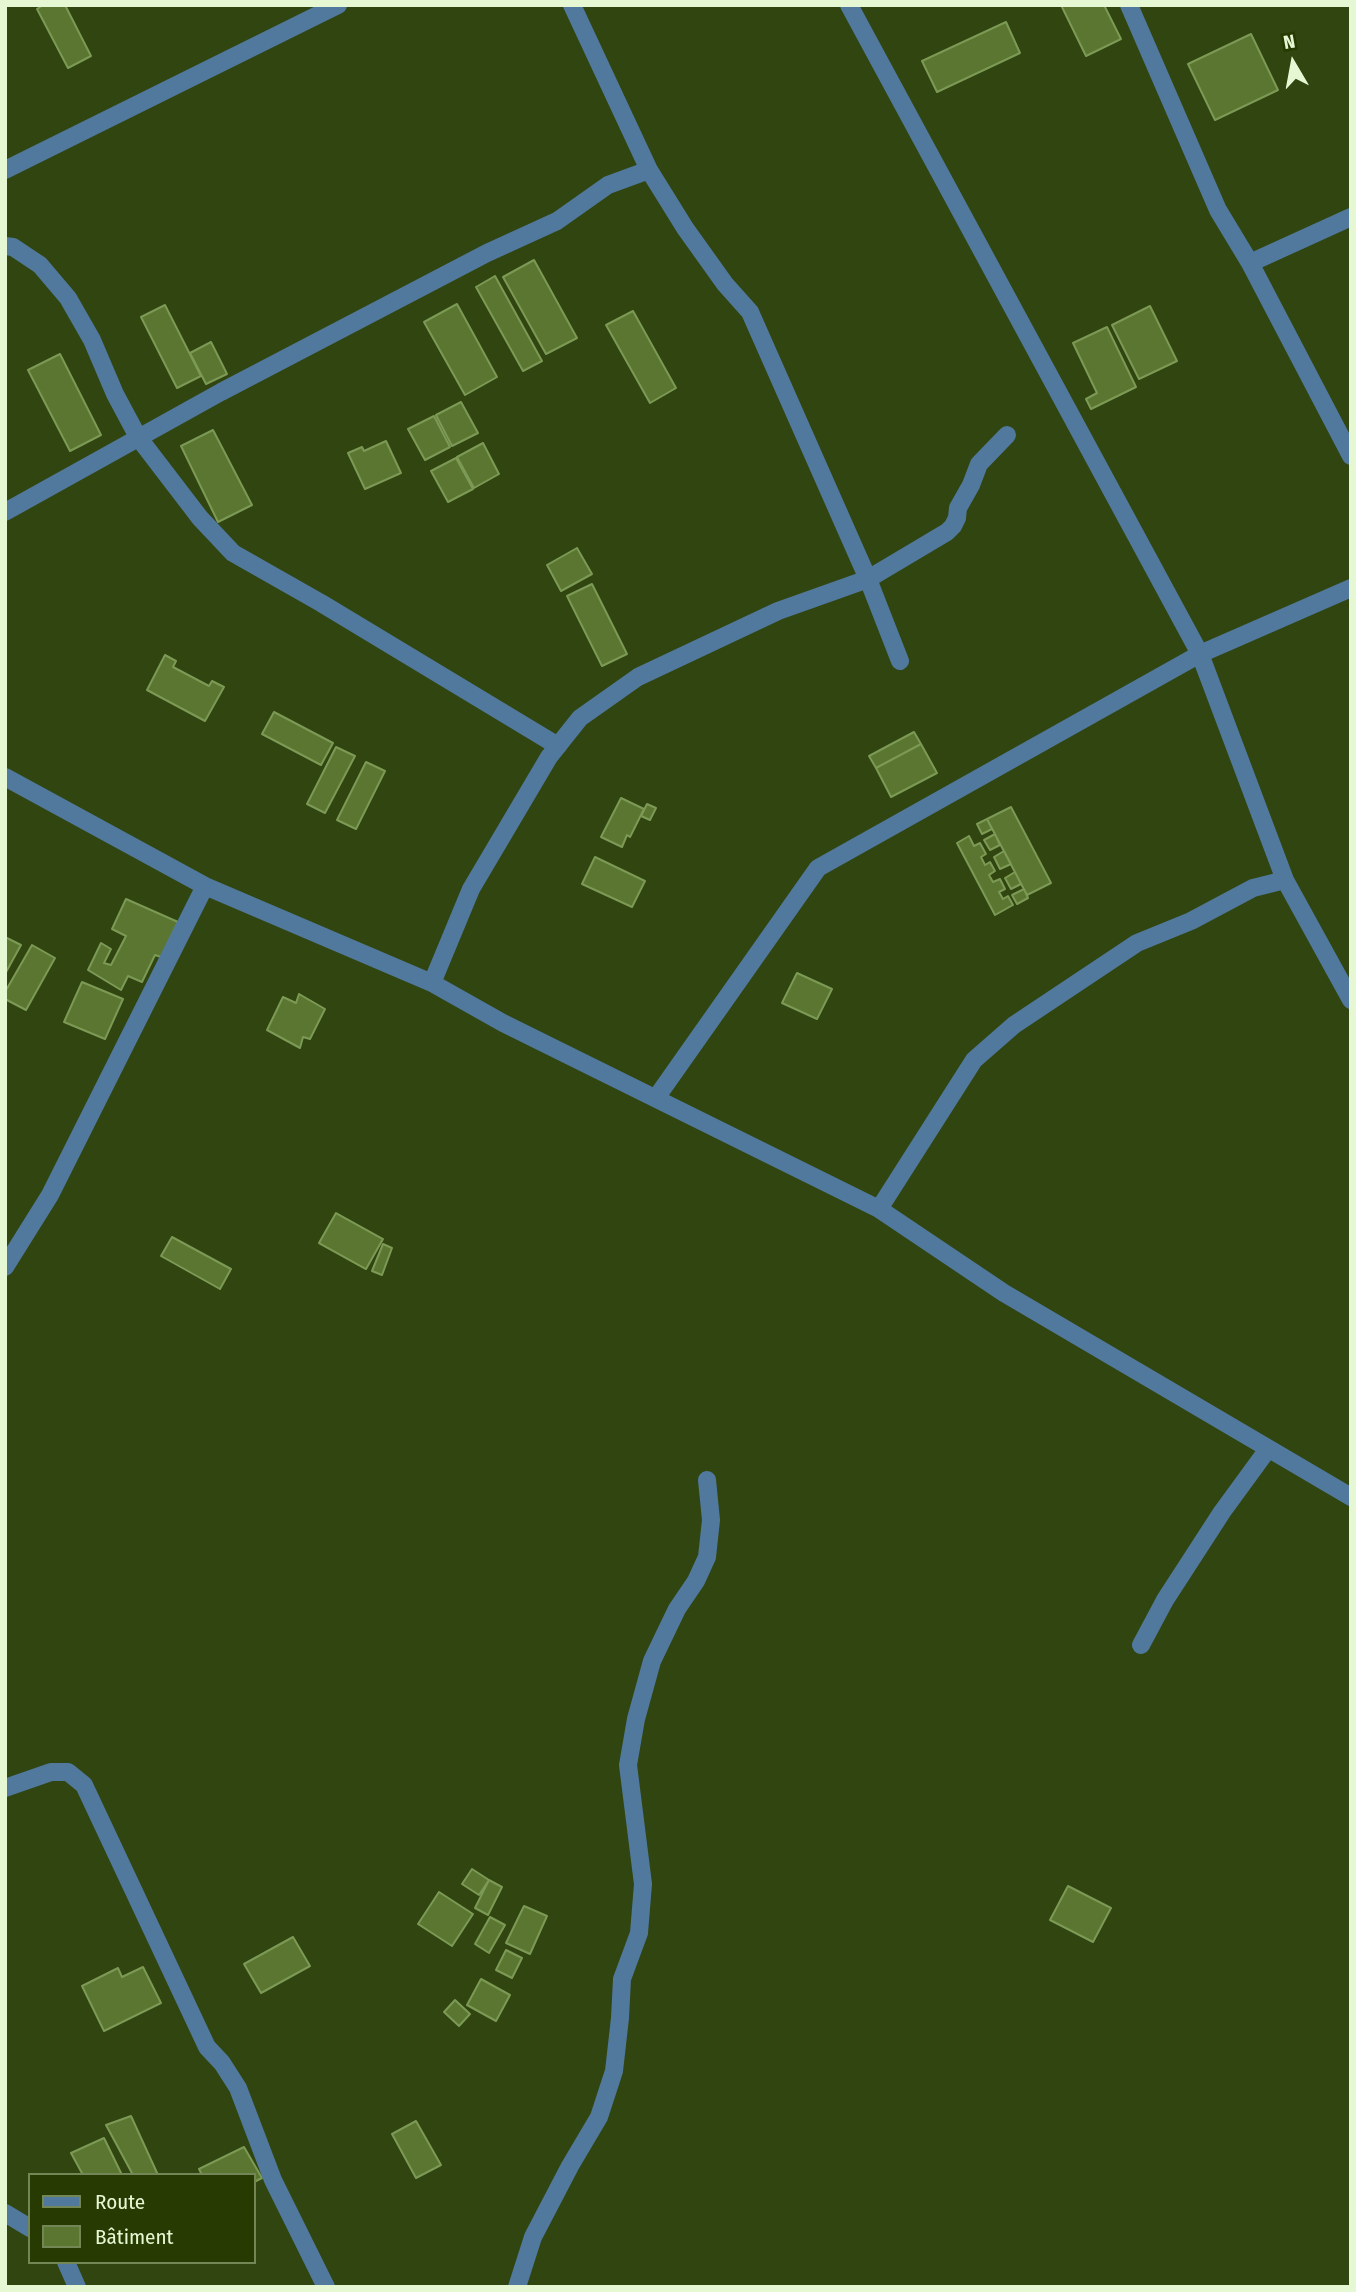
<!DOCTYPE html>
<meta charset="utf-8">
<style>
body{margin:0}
#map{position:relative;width:1356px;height:2292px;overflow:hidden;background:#30450f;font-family:"Fira Sans Condensed",sans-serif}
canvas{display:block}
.frame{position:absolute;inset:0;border:7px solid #e6f8d3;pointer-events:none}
.legend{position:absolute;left:28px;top:2173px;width:228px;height:91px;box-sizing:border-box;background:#263a02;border:2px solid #738656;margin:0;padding:9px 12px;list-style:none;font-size:21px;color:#e6f8d3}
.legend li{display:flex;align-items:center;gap:14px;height:35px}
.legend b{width:35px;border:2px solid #738656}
.north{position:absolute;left:1258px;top:28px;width:70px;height:70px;-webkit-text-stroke:5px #263a02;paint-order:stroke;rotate:350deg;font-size:19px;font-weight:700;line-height:28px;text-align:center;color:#e6f8d3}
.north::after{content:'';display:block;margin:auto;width:24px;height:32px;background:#e6f8d3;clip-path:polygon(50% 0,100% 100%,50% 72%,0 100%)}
</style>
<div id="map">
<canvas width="1356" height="2292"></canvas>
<div class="frame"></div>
<ul class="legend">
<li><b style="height:9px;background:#51789d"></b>Route</li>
<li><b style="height:19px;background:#5a7631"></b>Bâtiment</li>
</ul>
<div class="north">N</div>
</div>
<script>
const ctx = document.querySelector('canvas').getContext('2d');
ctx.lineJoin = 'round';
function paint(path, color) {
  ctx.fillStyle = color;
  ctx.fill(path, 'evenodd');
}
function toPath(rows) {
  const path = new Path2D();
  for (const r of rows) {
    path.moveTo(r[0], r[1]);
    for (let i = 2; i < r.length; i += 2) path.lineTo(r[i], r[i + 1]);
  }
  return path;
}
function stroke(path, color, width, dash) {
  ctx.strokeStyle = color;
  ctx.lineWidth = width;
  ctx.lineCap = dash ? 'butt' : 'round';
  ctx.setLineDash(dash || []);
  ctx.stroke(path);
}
const building = toPath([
 [43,5,65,5,91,56,68,68,37,9,43,5],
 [1061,5,1104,5,1121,39,1086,56,1061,5],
 [1006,22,1020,53,937,92,922,61,1006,22],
 [1251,34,1278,90,1215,120,1188,64,1251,34],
 [534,260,577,338,546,354,503,277,534,260],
 [495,276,542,361,523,371,476,287,495,276],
 [457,304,497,377,465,395,424,322,457,304],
 [165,305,201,376,177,388,141,317,165,305],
 [1150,306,1177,361,1139,379,1112,325,1150,306],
 [633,311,676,388,650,403,606,325,633,311],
 [1107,327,1136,387,1091,409,1086,399,1097,393,1073,343,1107,327],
 [211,342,227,374,206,384,190,353,211,342],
 [60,354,101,435,70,451,28,370,60,354],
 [461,402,478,433,452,446,436,415,461,402],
 [434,416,450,447,425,460,408,429,434,416],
 [213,430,252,505,218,522,181,446,213,430],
 [386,441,401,473,365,489,348,453,362,447,364,451,386,441],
 [483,443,499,474,474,488,457,457,483,443],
 [456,458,473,489,448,502,431,471,456,458],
 [577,548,592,574,561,591,547,565,577,548],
 [592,584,627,654,602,666,567,596,592,584],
 [165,655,176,661,173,667,209,686,212,681,224,687,205,721,147,690,165,655],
 [274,712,333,743,321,765,262,734,274,712],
 [914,732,921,744,876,768,869,756,914,732],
 [921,744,937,773,891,797,876,768,921,744],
 [336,747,355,756,325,813,307,804,336,747],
 [366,762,385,771,356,829,337,820,366,762],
 [621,798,644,809,630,837,627,835,622,847,601,837,621,798],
 [647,804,656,808,650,820,641,816,647,804],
 [1011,807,1051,883,1027,895,987,819,1011,807],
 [987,819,992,829,982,834,977,824,987,819],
 [995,834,1000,845,990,850,984,840,995,834],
 [969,836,974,846,980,843,986,854,981,857,985,865,990,862,995,871,989,875,993,882,1000,879,1005,889,999,892,1003,899,1008,896,1013,905,995,915,957,843,969,836],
 [1004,851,1011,864,1000,869,994,857,1004,851],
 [595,857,645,881,632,907,582,884,595,857],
 [1015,872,1021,884,1011,889,1005,878,1015,872],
 [1024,889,1028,898,1017,904,1012,895,1024,889],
 [126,899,178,922,161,957,155,955,142,982,128,976,121,990,88,970,101,943,111,949,104,963,111,965,126,936,112,929,126,899],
 [5,937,21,945,5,974,5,937],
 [32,945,55,958,26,1010,5,999,5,992,32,945],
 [797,973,832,989,817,1019,782,1003,797,973],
 [82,982,123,999,105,1039,64,1022,82,982],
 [299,994,325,1009,310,1039,303,1037,300,1048,267,1030,283,997,296,1003,299,994],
 [336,1213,383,1239,366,1269,319,1243,336,1213],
 [172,1237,231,1269,220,1289,161,1256,172,1237],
 [383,1244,392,1248,382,1275,372,1271,383,1244],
 [472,1869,489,1880,479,1895,462,1884,472,1869],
 [489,1880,502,1887,488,1915,475,1908,489,1880],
 [1068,1886,1111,1908,1093,1942,1050,1920,1068,1886],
 [439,1892,473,1914,452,1946,418,1924,439,1892],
 [524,1906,547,1916,530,1954,506,1943,524,1906],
 [490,1917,505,1925,489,1953,475,1944,490,1917],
 [293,1937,310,1966,261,1993,244,1964,293,1937],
 [506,1950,522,1958,512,1978,496,1970,506,1950],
 [143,1967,161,2003,104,2031,82,1986,118,1968,122,1977,143,1967],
 [481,1979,510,1995,496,2021,467,2005,481,1979],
 [455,2000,470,2014,459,2026,444,2012,455,2000],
 [131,2116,158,2175,133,2175,106,2125,131,2116],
 [416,2121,441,2165,416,2178,392,2134,416,2121],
 [104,2138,122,2175,83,2175,71,2153,104,2138],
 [244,2147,262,2178,254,2182,254,2175,202,2175,199,2169,244,2147]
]);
paint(building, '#5a7631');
stroke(building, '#7c9a55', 2);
stroke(toPath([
 [572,5,649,170,685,228,725,284,750,312,868,579,900,661],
 [849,5,1200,654,1285,880,1351,1000],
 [1129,5,1218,210,1250,263,1351,456],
 [5,170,338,5],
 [5,246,13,247,40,265,68,298,92,340,115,394,138,437,200,518,233,553,321,603,558,746],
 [1250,263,1351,217],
 [5,512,221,392,487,253,557,221,608,185,649,170],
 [5,777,205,886,432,983,503,1023,879,1209,1004,1293,1351,1497],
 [432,983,471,889,549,757,580,718,638,677,778,611,868,579,947,532,953,526,957,518,958,508,971,485,979,464,1007,435],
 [656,1098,818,868,1200,654,1351,588],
 [879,1209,974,1060,1014,1025,1137,943,1191,921,1253,888,1285,880],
 [5,1267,50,1195,205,886],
 [1141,1645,1165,1600,1222,1512,1268,1449],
 [5,1788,51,1772,68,1772,84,1785,207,2047,222,2063,238,2088,273,2180,326,2287],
 [5,2213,30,2228],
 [66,2262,77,2287],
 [517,2287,533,2237,570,2166,599,2117,614,2071,620,2018,622,1979,639,1933,643,1884,628,1765,636,1719,652,1661,677,1609,696,1581,707,1557,711,1520,707,1480]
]), '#51789d', 18);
</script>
